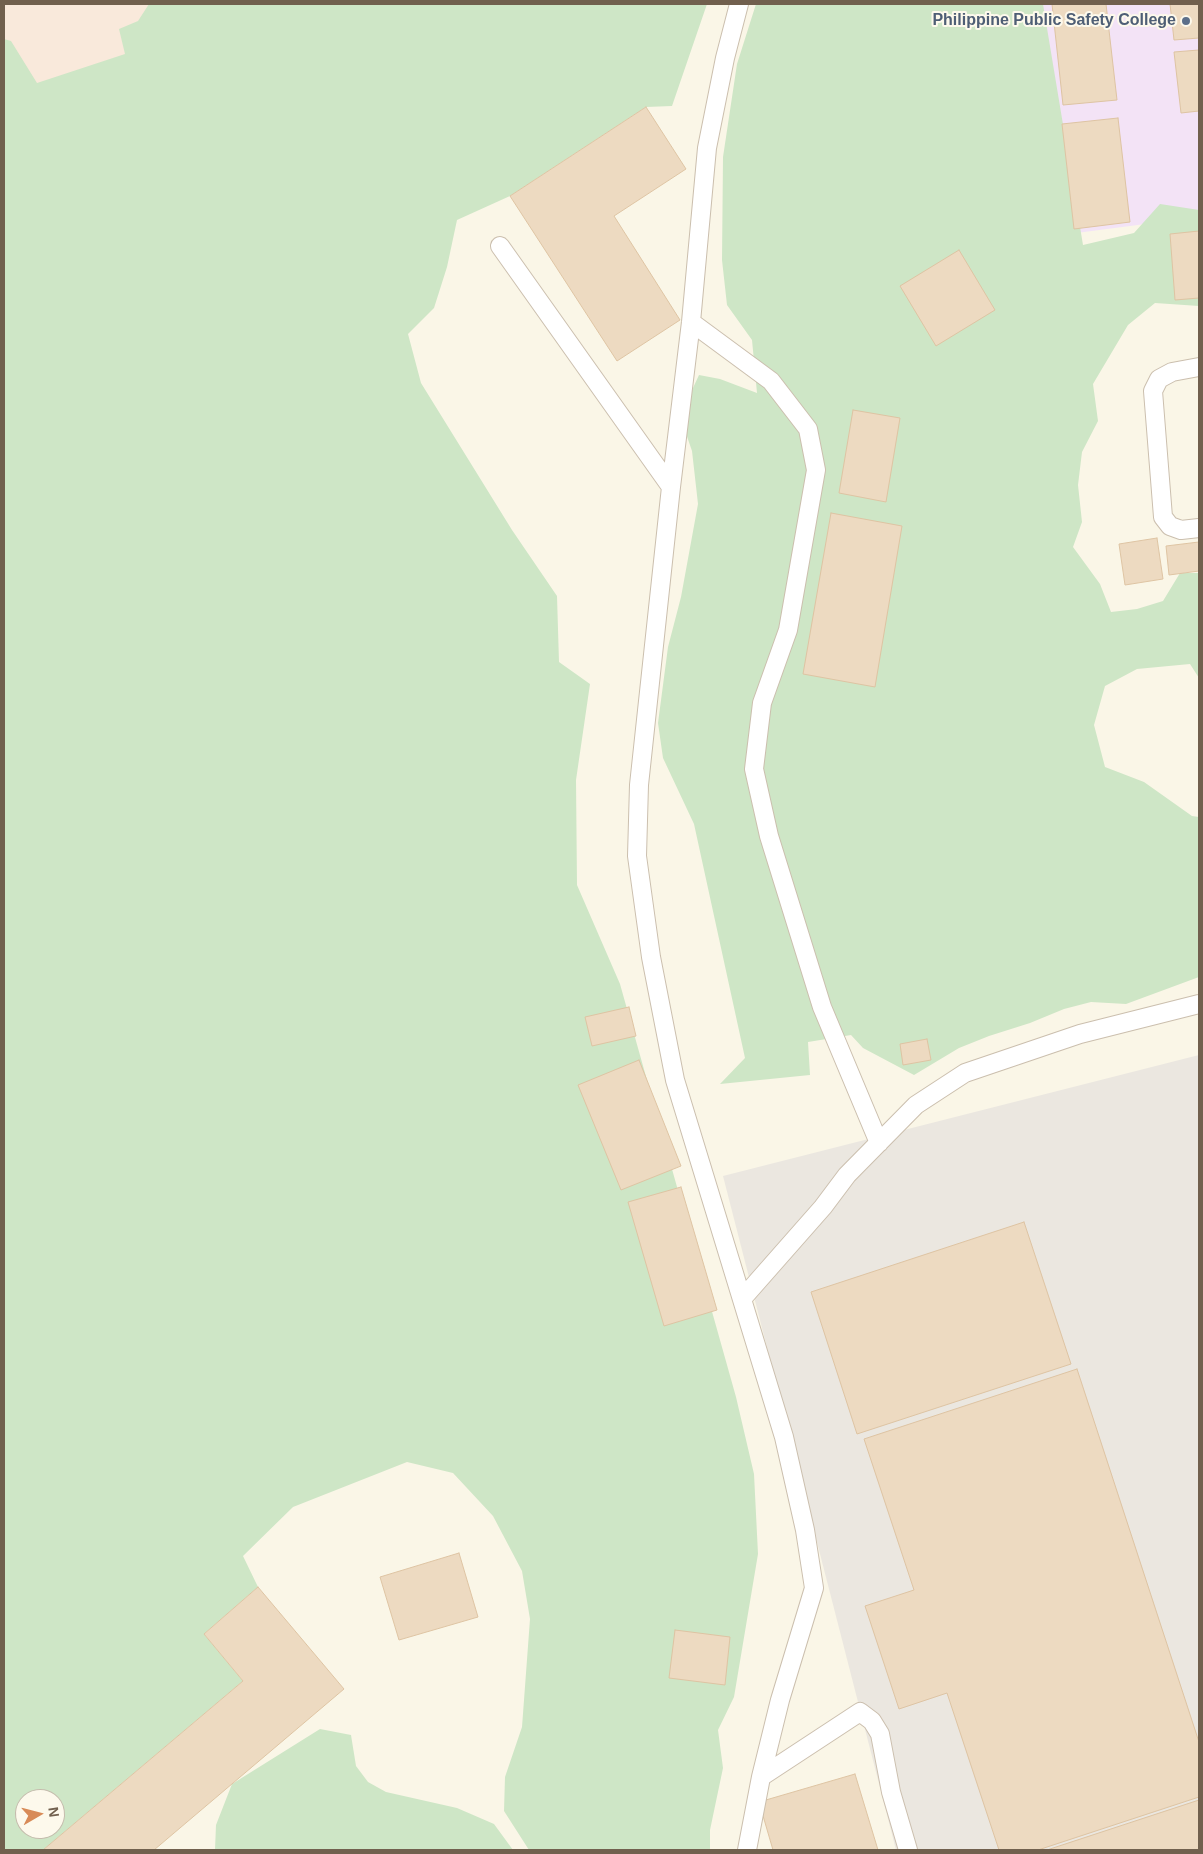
<!DOCTYPE html>
<style>
body{margin:0}
#map{position:relative;width:1203px;height:1854px;overflow:hidden;background:#faf6e7;font-family:Helvetica,sans-serif}
canvas{display:block}
.frame{position:absolute;inset:0;border:5px solid #71604e;pointer-events:none}
.north{position:absolute;left:15px;top:1789px;width:50px;height:50px;box-sizing:border-box;background:#fdf9ec;border:1px solid #c5bcad;border-radius:50%;rotate:82deg;font-size:14px;font-weight:700;line-height:20px;text-align:center;color:#71604e}
.north::after{content:'';display:block;margin:auto;width:18px;height:22px;background:#d88b58;clip-path:polygon(50% 0,100% 100%,50% 72%,0 100%)}
</style>
<div id="map">
<canvas width="1203" height="1854"></canvas>
<div class="frame"></div>
<div class="north">N</div>
</div>
<script>
const ctx = document.querySelector('canvas').getContext('2d');
ctx.lineJoin = 'round';
function paint(path, color) {
  ctx.fillStyle = color;
  ctx.fill(path, 'evenodd');
}
function toPath(rows) {
  const path = new Path2D();
  for (const r of rows) {
    path.moveTo(r[0], r[1]);
    for (let i = 2; i < r.length; i += 2) path.lineTo(r[i], r[i + 1]);
  }
  return path;
}
function stroke(path, color, width, dash) {
  ctx.strokeStyle = color;
  ctx.lineWidth = width;
  ctx.lineCap = dash ? 'butt' : 'round';
  ctx.setLineDash(dash || []);
  ctx.stroke(path);
}
function drawText(font, color, halo, rows, align = 'center') {
  ctx.font = font + ' Helvetica,sans-serif';
  ctx.lineWidth = 4;
  ctx.setLineDash([]);
  ctx.textBaseline = 'middle';
  ctx.strokeStyle = halo;
  ctx.fillStyle = color;
  for (const [text, x, y, turn = 0] of rows) {
    ctx.save();
    ctx.translate(x, y);
    ctx.rotate((+turn || 0) * Math.PI / 180);
    ctx.textAlign = isNaN(turn) ? turn : align;
    if (halo) ctx.strokeText(text, 0, 0);
    ctx.fillText(text, 0, 0);
    ctx.restore();
  }
}
paint(toPath([
 [4,4,325,4,4,96]
]), '#f9e9db');
paint(toPath([
 [1199,1055,1199,1850,896,1850,723,1176]
]), '#ebe7e0');
paint(toPath([
 [1032,4,1199,4,1199,217,1061,235]
]), '#f3e3f6');
paint(toPath([
 [149,4,707,4,672,106,646,107,510,196,457,220,447,267,434,308,408,334,421,383,512,530,557,596,559,662,590,684,576,780,577,885,620,984,736,1397,754,1474,758,1554,734,1697,718,1730,723,1768,710,1830,710,1850,529,1850,504,1811,505,1777,522,1727,530,1619,522,1571,493,1516,453,1473,407,1462,293,1507,243,1556,258,1587,204,1634,243,1681,43,1850,4,1850,4,39,11,41,37,83,125,54,119,29,138,21],
 [25,1799,55,1799,55,1829,25,1829],
 [756,4,1043,4,1083,245,1134,233,1160,204,1199,210,1199,306,1155,303,1128,325,1093,384,1098,421,1082,452,1078,485,1082,522,1073,547,1100,584,1111,612,1137,609,1163,601,1180,573,1199,573,1199,678,1190,664,1137,669,1105,686,1094,725,1105,767,1144,782,1192,816,1199,817,1199,977,1126,1004,1091,1002,1064,1009,1030,1023,989,1036,959,1048,914,1075,863,1048,851,1035,808,1042,810,1075,720,1084,745,1058,694,824,663,758,658,723,668,647,681,597,698,504,692,451,680,416,699,375,720,379,757,393,752,340,727,305,722,260,723,157,737,64],
 [320,1729,351,1735,356,1766,368,1782,386,1792,457,1808,494,1824,513,1850,215,1850,216,1825,232,1784]
]), '#cee6c6');
const building = toPath([
 [1052,4,1106,4,1117,100,1063,105,1052,4],
 [1170,4,1199,4,1199,38,1174,40,1170,4],
 [1199,50,1199,111,1181,113,1174,52,1199,50],
 [646,107,686,169,614,216,680,320,617,361,510,196,646,107],
 [1118,118,1130,222,1074,229,1062,124,1118,118],
 [1199,231,1199,298,1175,300,1170,234,1199,231],
 [959,250,995,310,936,346,900,286,959,250],
 [853,410,900,418,886,502,839,493,853,410],
 [831,513,902,526,875,687,803,674,831,513],
 [1157,538,1163,579,1125,585,1119,544,1157,538],
 [1199,542,1199,571,1169,575,1166,546,1199,542],
 [629,1007,636,1036,592,1046,585,1017,629,1007],
 [927,1039,931,1060,903,1065,900,1044,927,1039],
 [639,1060,681,1166,621,1190,578,1085,639,1060],
 [681,1187,717,1310,664,1326,628,1202,681,1187],
 [1024,1222,1071,1364,857,1434,811,1292,1024,1222],
 [1077,1369,1199,1742,1199,1797,1038,1850,999,1850,947,1693,899,1709,865,1606,914,1590,864,1439,1077,1369],
 [459,1553,478,1617,399,1640,380,1577,459,1553],
 [258,1587,344,1689,154,1850,43,1850,243,1681,204,1634,258,1587],
 [675,1630,730,1637,725,1685,669,1678,675,1630],
 [855,1774,878,1850,773,1850,759,1802,855,1774],
 [1199,1800,1199,1850,1047,1850,1199,1800]
]);
paint(building, '#eddac1');
stroke(building, '#dec4a3', 1);
const lane = toPath([
 [739,4,725,58,707,148,691,322,671,487,639,785,637,856,651,957,675,1080,784,1437,805,1530,814,1588,780,1700,761,1777,747,1850],
 [500,246,671,487],
 [691,322,771,381,808,429,816,470,788,630,762,703,754,769,769,836,822,1007,879,1143],
 [1199,367,1172,372,1159,379,1153,391,1163,517,1170,526,1181,530,1199,528],
 [742,1299,823,1207,847,1175,916,1105,965,1073,1080,1034,1199,1004],
 [761,1777,860,1712,872,1721,880,1734,891,1792,908,1850]
]);
stroke(lane, '#cbbfae', 20);
stroke(lane, '#fff', 18);
for (const [x, y, r, color] of [
 [1186,21,5,"#5c6f8a"]
]) {
  const dot = new Path2D();
  dot.arc(x, y, r, 0, 2 * Math.PI);
  ctx.fillStyle = color;
  ctx.fill(dot);
  stroke(dot, '#fdf9ec', 2);
}
drawText('bold 16px', '#4e5e75', '#fdf9ec', [
 ["Philippine Public Safety College",1176,21]
], 'right');
</script>
